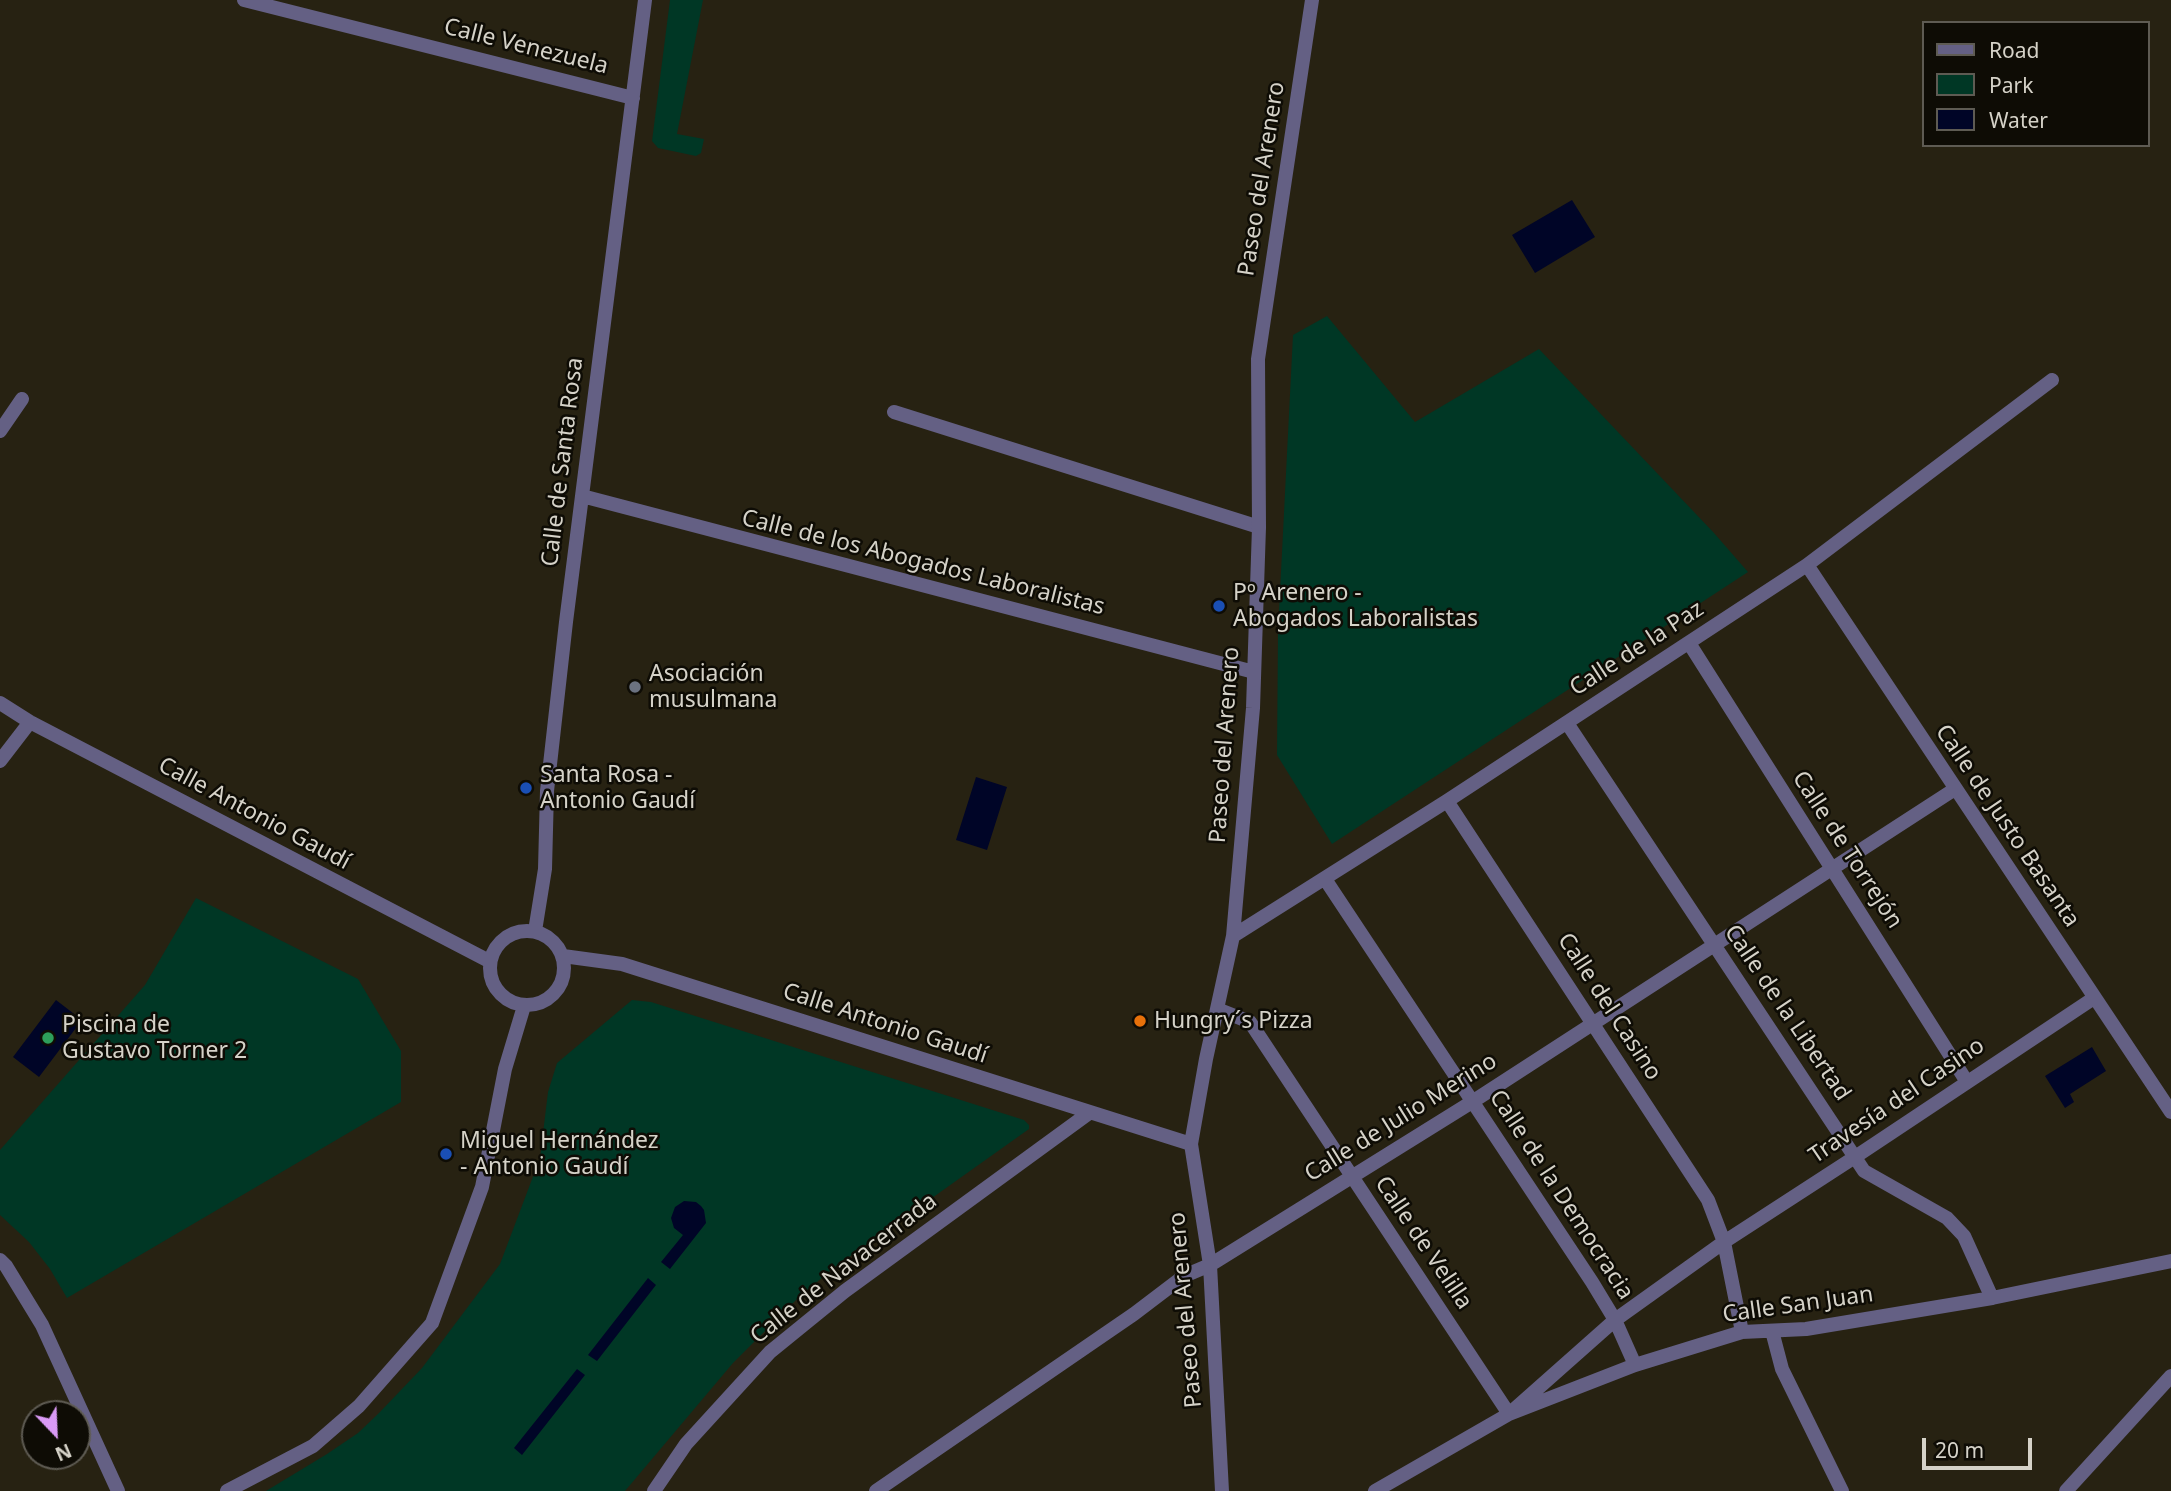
<!DOCTYPE html>
<meta charset="utf-8">
<style>
body{margin:0}
#map{position:relative;width:2171px;height:1491px;overflow:hidden;background:#272212;font-family:"Noto Sans",sans-serif}
canvas{display:block}
.legend{position:absolute;left:1922px;top:21px;width:228px;height:126px;box-sizing:border-box;background:#0e0c05;border:2px solid #5e5b53;margin:0;padding:9px 12px;list-style:none;font-size:21px;color:#d5d2c8}
.legend li{display:flex;align-items:center;gap:14px;height:35px}
.legend b{width:35px;border:2px solid #5e5b53}
.north{position:absolute;left:21px;top:1400px;width:70px;height:70px;box-sizing:border-box;background:#0e0c05;border:2px solid #5e5b53;border-radius:50%;rotate:157deg;font-size:19px;font-weight:700;line-height:28px;text-align:center;color:#d5d2c8}
.north::after{content:'';display:block;margin:auto;width:24px;height:32px;background:#da9af6;clip-path:polygon(50% 0,100% 100%,50% 72%,0 100%)}
.scale{position:absolute;left:1922px;top:1438px;width:110px;height:32px;box-sizing:border-box;border:4px solid #d5d2c8;border-top:0;padding-left:9px;font-size:21px;line-height:24px;white-space:nowrap;color:#d5d2c8;-webkit-text-stroke:5px #0e0c05;paint-order:stroke}
</style>
<div id="map">
<canvas width="2171" height="1491"></canvas>
<ul class="legend">
<li><b style="height:9px;background:#646084"></b>Road</li>
<li><b style="height:19px;background:#003725"></b>Park</li>
<li><b style="height:19px;background:#000527"></b>Water</li>
</ul>
<div class="north">N</div>
<div class="scale">20 m</div>
</div>
<script>
const ctx = document.querySelector('canvas').getContext('2d');
ctx.lineJoin = 'round';
function paint(path, color) {
  ctx.fillStyle = color;
  ctx.fill(path, 'evenodd');
}
function toPath(rows) {
  const path = new Path2D();
  for (const r of rows) {
    if (r.length === 3) {
      path.moveTo(r[0] + r[2], r[1]);
      path.arc(r[0], r[1], r[2], 0, 2 * Math.PI);
      continue;
    }
    path.moveTo(r[0], r[1]);
    for (let i = 2; i < r.length; i += 2) path.lineTo(r[i], r[i + 1]);
  }
  return path;
}
function stroke(path, color, width, dash) {
  ctx.strokeStyle = color;
  ctx.lineWidth = width;
  ctx.lineCap = dash ? 'butt' : 'round';
  ctx.setLineDash(dash || []);
  ctx.stroke(path);
}
function drawText(font, color, halo, rows, align = 'center') {
  ctx.font = font + ' "Noto Sans",sans-serif';
  ctx.lineWidth = 5;
  ctx.setLineDash([]);
  ctx.textBaseline = 'middle';
  ctx.strokeStyle = halo;
  ctx.fillStyle = color;
  for (const [text, x, y, turn = 0] of rows) {
    ctx.save();
    ctx.translate(x, y);
    ctx.rotate((+turn || 0) * Math.PI / 180);
    ctx.textAlign = isNaN(turn) ? turn : align;
    if (halo) ctx.strokeText(text, 0, 0);
    ctx.fillText(text, 0, 0);
    ctx.restore();
  }
}
paint(toPath([
 [670,0,703,0,677,134,704,139,701,153,696,156,658,148,652,141],
 [1327,316,1415,422,1539,349,1714,533,1748,572,1332,844,1277,755,1278,631,1293,335],
 [196,898,358,979,401,1051,401,1102,67,1298,50,1269,29,1242,0,1215,0,1150,145,985],
 [632,1000,651,1002,1024,1120,1029,1125,1029,1129,835,1267,800,1296,733,1363,625,1491,266,1491,327,1454,358,1433,379,1413,422,1368,500,1264,540,1158,548,1092,557,1063]
]), '#003725');
paint(toPath([
 [1572,200,1595,237,1535,273,1512,235],
 [976,777,1007,787,987,850,956,840],
 [56,1000,82,1020,39,1077,13,1057],
 [2092,1047,2106,1071,2070,1094,2074,1102,2065,1108,2045,1076],
 [684,1201,696,1202,701,1206,704,1210,706,1223,670,1269,661,1262,683,1235,674,1228,671,1218,675,1207],
 [648,1278,656,1285,597,1361,588,1355],
 [577,1369,585,1375,522,1455,514,1448]
]), '#000527');
stroke(toPath([
 [894,412,1259,527],
 [0,431,22,399]
]), '#646084', 14);
stroke(toPath([
 [244,0,633,98],
 [582,496,1254,672],
 [1807,565,2171,1112],
 [1689,643,1967,1082],
 [0,703,30,722,489,961],
 [1567,723,1864,1171,1947,1218,1964,1236,1992,1298],
 [0,761,30,722],
 [1447,801,1708,1200,1724,1242,1742,1332],
 [1325,879,1592,1282,1615,1320,1635,1365],
 [527,968,37],
 [535,931,545,869,547,791,566,622,645,0],
 [1233,936,1447,801,1807,565,2052,380],
 [563,956,622,964,1191,1144],
 [1217,1009,1250,1022,1509,1414,1615,1320,1724,1242,1855,1157,2094,998],
 [0,1260,6,1266,42,1325,118,1491],
 [1772,1331,1782,1369,1842,1491],
 [227,1491,313,1446,359,1406,432,1323,482,1187,505,1069,524,1006],
 [654,1491,686,1444,770,1352,845,1291,1089,1113],
 [876,1491,1134,1314,1184,1276,1210,1265,1472,1102,1955,789],
 [1222,1491,1210,1265,1191,1144,1206,1059,1233,936,1253,708,1259,527,1258,359,1312,0],
 [1375,1491,1509,1414,1635,1365,1742,1332,1806,1329,1992,1298,2171,1261],
 [2066,1491,2171,1376]
]), '#646084', 14);
for (const [x, y, r, color] of [
 [1219,606,7,"#1a4fb4"],
 [635,687,7,"#6b7280"],
 [526,788,7,"#1a4fb4"],
 [1140,1021,7,"#e8710a"],
 [48,1038,7,"#2e9e5b"],
 [446,1154,7,"#1a4fb4"]
]) {
  const dot = new Path2D();
  dot.arc(x, y, r, 0, 2 * Math.PI);
  ctx.fillStyle = color;
  ctx.fill(dot);
  stroke(dot, '#0e0c05', 2.5);
}
drawText('23px', '#d5d2c8', '#0e0c05', [
 ["Calle Venezuela",526,47,14],
 ["Paseo del Arenero",1262,179,-81],
 ["Calle de Santa Rosa",563,462,-83],
 ["Calle de los Abogados Laboralistas",923,563,14],
 ["Calle de la Paz",1637,649,-33],
 ["Paseo del Arenero",1225,745,-86],
 ["Calle Antonio Gaudí",254,814,28],
 ["Calle de Justo Basanta",2007,826,56],
 ["Calle de Torrejón",1847,850,57],
 ["Calle del Casino",1609,1007,57],
 ["Calle de la Libertad",1787,1013,56],
 ["Calle Antonio Gaudí",885,1024,18],
 ["Travesía del Casino",1897,1101,-34],
 ["Calle de Julio Merino",1401,1118,-32],
 ["Calle de la Democracia",1561,1195,57],
 ["Calle de Velilla",1423,1243,56],
 ["Calle de Navacerrada",844,1269,-38],
 ["Calle San Juan",1798,1305,-8],
 ["Paseo del Arenero",1186,1310,-95]
]);
drawText('23px', '#d5d2c8', '#0e0c05', [
 ["Pº Arenero -",1233,593],
 ["Abogados Laboralistas",1233,619],
 ["Asociación",649,674],
 ["musulmana",649,700],
 ["Santa Rosa -",540,775],
 ["Antonio Gaudí",540,801],
 ["Hungry´s Pizza",1154,1021],
 ["Piscina de",62,1025],
 ["Gustavo Torner 2",62,1051],
 ["Miguel Hernández",460,1141],
 ["- Antonio Gaudí",460,1167]
], 'left');
</script>
